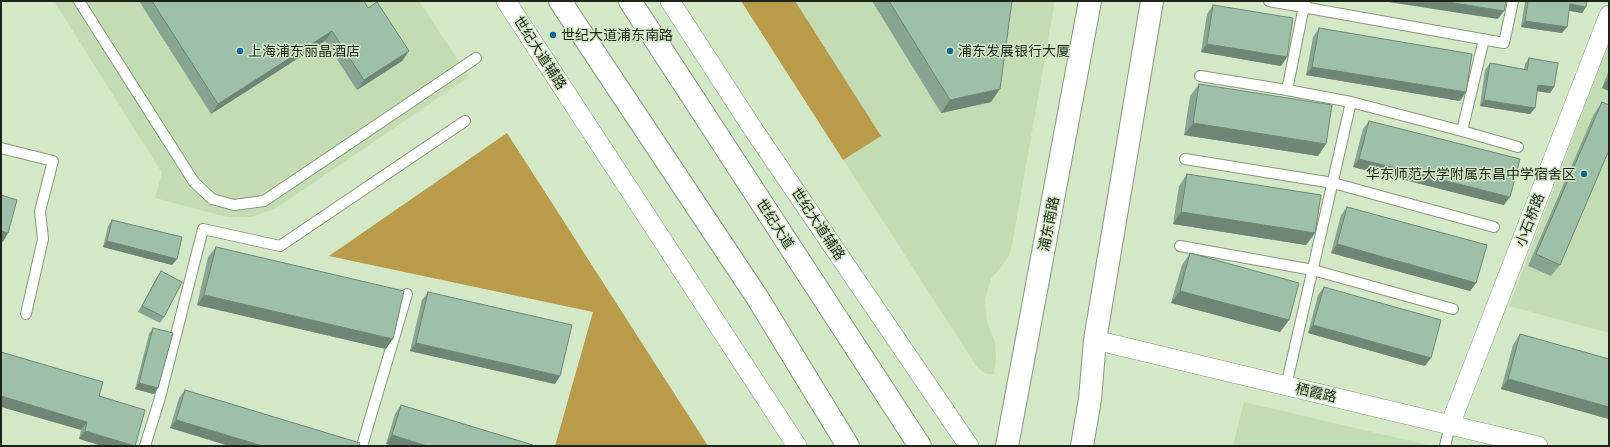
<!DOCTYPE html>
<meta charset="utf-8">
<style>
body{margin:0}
#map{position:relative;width:1610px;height:447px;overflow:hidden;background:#d3e8c6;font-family:Ubuntu,sans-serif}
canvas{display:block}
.frame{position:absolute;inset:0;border:2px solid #1c2417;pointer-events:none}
</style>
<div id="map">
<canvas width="1610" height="447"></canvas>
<div class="frame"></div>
</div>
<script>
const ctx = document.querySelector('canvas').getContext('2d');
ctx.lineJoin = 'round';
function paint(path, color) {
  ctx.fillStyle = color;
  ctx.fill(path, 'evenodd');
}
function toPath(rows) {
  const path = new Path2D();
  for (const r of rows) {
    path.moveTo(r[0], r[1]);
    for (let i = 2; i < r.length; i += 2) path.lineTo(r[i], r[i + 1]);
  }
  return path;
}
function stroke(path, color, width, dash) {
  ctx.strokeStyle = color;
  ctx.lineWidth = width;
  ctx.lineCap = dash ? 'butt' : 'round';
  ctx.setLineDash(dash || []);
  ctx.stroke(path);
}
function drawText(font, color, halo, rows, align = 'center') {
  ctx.font = font + ' Ubuntu,"Noto Sans SC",sans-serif';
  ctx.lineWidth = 3;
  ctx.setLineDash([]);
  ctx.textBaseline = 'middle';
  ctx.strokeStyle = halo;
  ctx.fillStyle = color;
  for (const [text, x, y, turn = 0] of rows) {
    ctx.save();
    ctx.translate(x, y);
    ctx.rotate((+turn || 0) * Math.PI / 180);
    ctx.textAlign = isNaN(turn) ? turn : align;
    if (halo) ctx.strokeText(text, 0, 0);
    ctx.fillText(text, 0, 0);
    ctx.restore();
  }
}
paint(toPath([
 [54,1,419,1,469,77,275,209,251,217,227,217,155,198,162,173],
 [741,1,1055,1,1012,245,1009,256,1002,266,991,279,985,299,987,322,995,342,996,358,994,374,986,374,977,367],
 [1609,42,1609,333,1509,306],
 [1244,402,1432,446,1233,446]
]), '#c4dcb4');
paint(toPath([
 [741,1,795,1,881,136,843,160],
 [507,133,708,446,555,446,593,312,329,256]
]), '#b99b4a');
const service = toPath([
 [79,1,194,182,212,199,234,205,264,201,476,58],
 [1269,1,1504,43,1513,1],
 [1305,1,1287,90,1351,102],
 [1200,76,1287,90],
 [1462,131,1518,147],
 [1,148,53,161,40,211,43,239,26,314],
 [1185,159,1333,183,1494,227],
 [1180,246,1313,270,1453,309],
 [1286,386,1351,102,1462,131,1484,39],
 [145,446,159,401,203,229,280,246,465,121],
 [362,446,407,294],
 [1445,446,1450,425]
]);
const minor = toPath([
 [506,1,797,446],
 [670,1,753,129,969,446],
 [1095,340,1538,446],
 [1450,425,1609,15]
]);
const primary = toPath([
 [560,1,757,297,848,446],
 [630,1,920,446],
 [1007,446,1090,1],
 [1082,446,1090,399,1095,340,1152,1]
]);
stroke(service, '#86997a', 12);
stroke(minor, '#86997a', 20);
stroke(primary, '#86997a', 24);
stroke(service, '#fff', 10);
stroke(minor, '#fff', 19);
stroke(primary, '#fff', 22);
paint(toPath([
 [139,1,364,1,368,8,409,51,402,61,357,90,325,41,211,114],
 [872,1,1012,1,991,102,941,113],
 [1525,1,1587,1,1586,7,1582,13,1569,11,1562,33,1521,27],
 [1213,5,1287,57,1281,66,1201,52,1207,14],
 [1319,28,1460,101,1306,75,1313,37],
 [1529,58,1554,87,1550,93,1537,91,1535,108,1530,114,1480,106,1485,70,1490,63,1524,69,1525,64],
 [1609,70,1609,91,1602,88],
 [1199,84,1318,156,1184,135,1190,96],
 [1602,102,1560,265,1551,276,1528,266,1594,114],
 [1369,121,1504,205,1353,167,1363,129],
 [1187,174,1315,233,1306,245,1173,224,1179,186],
 [1347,207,1476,283,1470,291,1331,253,1341,215],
 [112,220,177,259,172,265,103,247,108,226],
 [216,247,386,349,197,305,208,257],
 [1190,253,1289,320,1280,332,1171,303,1182,265],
 [161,271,164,317,160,323,138,312,157,277],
 [1324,287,1425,366,1308,333,1318,295],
 [428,292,560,376,555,384,410,351,422,300],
 [153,328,154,394,135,389,149,334],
 [1520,334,1609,359,1609,419,1501,389,1513,345],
 [185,390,360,443,170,428,179,398],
 [99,396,145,410,79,439,81,430],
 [401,405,533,445,386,444,395,414]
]), '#88a591');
paint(toPath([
 [1382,1,1442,1,1504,11,1498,19],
 [1570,4,1586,7,1582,13,1566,10],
 [1525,21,1567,27,1562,33,1521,27],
 [332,31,325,41,211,114,218,104],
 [1207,44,1287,57,1281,66,1201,52],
 [409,51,402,61,357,90,364,80],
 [1312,67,1466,92,1460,101,1306,75],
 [1609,77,1609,91,1602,88],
 [1538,85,1554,87,1550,93,1534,91],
 [1000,89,991,102,941,113,950,100],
 [1484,100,1535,108,1530,114,1480,106],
 [1193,123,1326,144,1318,156,1184,135],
 [1359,159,1510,197,1504,205,1353,167],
 [1181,212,1315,233,1306,245,1173,224],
 [1,231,8,233,3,242,1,241],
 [107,241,177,259,172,265,103,247],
 [1337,244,1476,283,1470,291,1331,253],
 [1180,291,1289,320,1280,332,1171,303],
 [204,295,393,339,386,349,197,305],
 [1313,325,1431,358,1425,366,1308,333],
 [416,343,560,376,555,384,410,351],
 [1508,379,1609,407,1609,419,1501,389],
 [139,383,158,388,154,394,135,389],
 [1,396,87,422,81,430,1,407],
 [176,420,263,446,229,446,170,428],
 [85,431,135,446,102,446,79,439],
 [392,435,427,446,393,446,386,444]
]), '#6f8676');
const building = toPath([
 [152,1,364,1,368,8,377,2,409,51,364,80,332,31,218,104,152,1],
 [889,1,1012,1,1000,89,950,100,889,1],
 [1442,1,1506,1,1504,11,1442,1],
 [1528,1,1587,1,1586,7,1570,4,1567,27,1525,21,1528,1],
 [1213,5,1293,18,1287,57,1207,44,1213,5],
 [1319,28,1472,54,1466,92,1312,67,1319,28],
 [1529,58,1558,63,1554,87,1538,85,1535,108,1484,100,1490,63,1527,70,1529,58],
 [1199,84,1332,105,1326,144,1193,123,1199,84],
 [1602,102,1609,105,1609,150,1560,265,1536,254,1602,102],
 [1369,121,1520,159,1510,197,1359,159,1369,121],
 [1187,174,1321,195,1315,233,1181,212,1187,174],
 [1,195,17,200,8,233,1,231,1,195],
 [1347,207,1487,245,1476,283,1337,244,1347,207],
 [112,220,182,237,177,259,107,241,112,220],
 [216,247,404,291,393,339,204,295,216,247],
 [1190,253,1299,283,1289,320,1180,291,1190,253],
 [161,271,182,282,164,317,142,306,161,271],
 [1324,287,1441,320,1431,358,1313,325,1324,287],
 [428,292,572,325,560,376,416,343,428,292],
 [153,328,173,333,158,388,139,383,153,328],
 [1520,334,1609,359,1609,407,1508,379,1520,334],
 [1,352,103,382,99,396,145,410,135,446,85,431,87,422,1,396,1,352],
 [185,390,360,443,359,446,263,446,176,420,185,390],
 [401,405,533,445,533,446,427,446,392,435,401,405]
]);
paint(building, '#9ec0a9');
stroke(building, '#6f8676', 1);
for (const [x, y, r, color] of [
 [553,35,4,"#166698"],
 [240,51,4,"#166698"],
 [950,51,4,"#166698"],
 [1584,174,4,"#166698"]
]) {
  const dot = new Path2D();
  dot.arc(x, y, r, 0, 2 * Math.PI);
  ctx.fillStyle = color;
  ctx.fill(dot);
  stroke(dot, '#d3e8c6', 1.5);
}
drawText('14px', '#1c2417', '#d3e8c6', [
 ["世纪大道浦东南路",561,35],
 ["上海浦东丽晶酒店",248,51],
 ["浦东发展银行大厦",958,51],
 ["华东师范大学附属东昌中学宿舍区",1576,174,"right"]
], 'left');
drawText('14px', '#1c2417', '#d3e8c6', [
 ["世纪大道辅路",540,53,57],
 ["小石桥路",1530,220,-69],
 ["世纪大道",775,224,57],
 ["世纪大道辅路",818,224,56],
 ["浦东南路",1049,224,-79],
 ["栖霞路",1316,393,13]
]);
</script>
